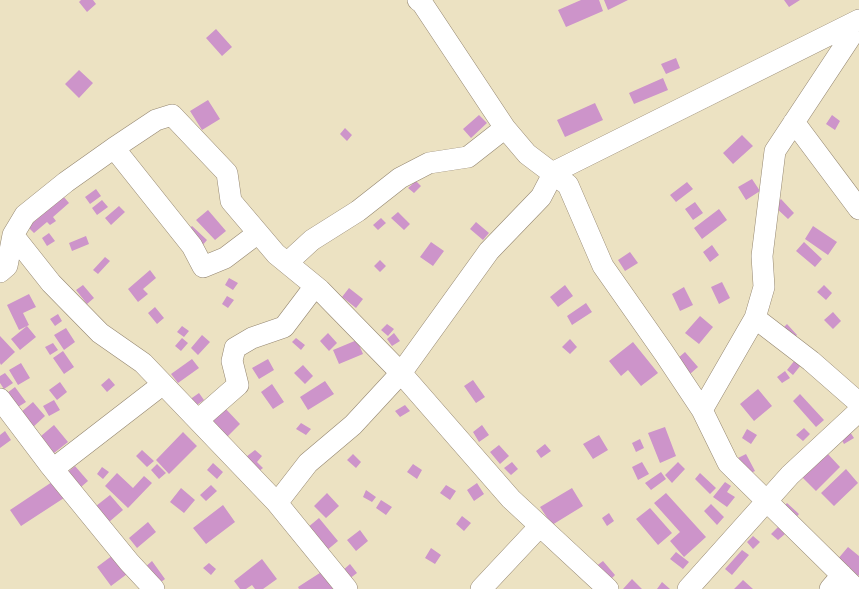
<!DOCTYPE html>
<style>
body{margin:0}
canvas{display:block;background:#ece2c2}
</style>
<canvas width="859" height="589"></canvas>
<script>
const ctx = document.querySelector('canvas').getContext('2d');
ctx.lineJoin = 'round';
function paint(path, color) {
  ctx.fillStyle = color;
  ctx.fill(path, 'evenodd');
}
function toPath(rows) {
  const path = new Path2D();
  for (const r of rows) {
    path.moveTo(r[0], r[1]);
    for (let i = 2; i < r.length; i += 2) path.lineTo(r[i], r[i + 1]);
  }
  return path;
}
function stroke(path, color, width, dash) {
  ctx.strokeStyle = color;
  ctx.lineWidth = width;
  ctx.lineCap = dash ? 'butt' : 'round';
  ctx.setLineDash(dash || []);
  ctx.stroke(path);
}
paint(toPath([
 [81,0,93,0,96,4,87,12,79,2],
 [581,0,599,0,603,11,566,27,558,10],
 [604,0,628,0,608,10],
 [784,0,800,0,789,7],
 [216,29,232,47,222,56,206,38],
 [676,58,680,68,666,74,661,64],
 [79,70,93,83,79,98,65,84],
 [663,78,668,90,634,104,629,93],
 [208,100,220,119,202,130,190,111],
 [595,103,603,120,565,137,557,120],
 [479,115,487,123,471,138,463,129],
 [832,115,840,121,835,130,826,124],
 [345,128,352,135,347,141,340,134],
 [742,135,753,146,733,164,723,153],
 [752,179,760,191,746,200,738,187],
 [416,181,421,186,414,193,408,188],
 [687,182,693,189,676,202,670,195],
 [96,189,101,196,90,204,85,197],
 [63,196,69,203,53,217,56,221,50,225,47,222,34,233,28,227],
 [781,199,794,213,788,219,774,206],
 [102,200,108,207,97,215,92,208],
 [695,202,703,213,693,220,685,209],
 [119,206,125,212,111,225,105,218],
 [719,209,727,220,702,239,694,228],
 [208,210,226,231,215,240,196,220],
 [398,212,410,224,404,230,391,218],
 [381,218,386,223,378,230,373,225],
 [476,222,489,233,483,240,470,229],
 [192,226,207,240,201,247,185,233],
 [813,226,837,242,828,255,805,239],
 [49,233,55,241,47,246,42,238],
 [86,236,89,244,72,251,69,243],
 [431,242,444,251,433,266,420,257],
 [804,242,822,259,815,267,796,251],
 [712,245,719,255,710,262,703,252],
 [630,252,638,263,625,271,618,260],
 [105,257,110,261,98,274,93,270],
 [380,260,386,266,380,272,374,266],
 [150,270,156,278,143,289,148,294,138,302,128,289],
 [229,278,238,283,233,290,225,285],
 [722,282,730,298,719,304,711,287],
 [83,285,94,298,87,304,76,290],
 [565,285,573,296,558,307,550,297],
 [824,285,832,293,826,300,817,292],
 [684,287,693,305,680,311,672,294],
 [349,288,363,299,356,308,342,297],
 [29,294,36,307,23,313,29,325,19,330,7,305],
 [227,296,234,300,228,308,222,304],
 [586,303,592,312,572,325,567,316],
 [155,307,164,318,157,324,148,313],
 [833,312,841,321,833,329,824,320],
 [58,314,62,321,55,326,50,319],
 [700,316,713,327,699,344,685,333],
 [387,324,394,329,388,336,381,330],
 [787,324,797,335,791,341,780,331],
 [27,326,36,337,20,350,11,339],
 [182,326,189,331,184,337,177,332],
 [66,328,75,342,64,350,54,335],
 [328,333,337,343,329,351,320,341],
 [394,333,400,341,392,346,387,339],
 [202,335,210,342,198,355,191,348],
 [0,336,15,352,1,365,0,363],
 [182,338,188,343,181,351,175,346],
 [296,338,305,345,301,350,292,342],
 [570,339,577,347,570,354,562,347],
 [357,340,363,354,339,364,333,350],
 [633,342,658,373,641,386,628,370,621,376,609,361],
 [53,343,58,350,50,355,45,347],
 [63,351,74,367,64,374,53,358],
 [685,352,698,367,690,374,677,359],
 [192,359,199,368,178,383,171,374],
 [268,359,274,370,259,379,252,368],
 [795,360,801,365,793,375,787,370],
 [21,363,30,378,18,385,9,370],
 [303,365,313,376,305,384,294,373],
 [785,371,790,378,782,383,777,377],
 [5,373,13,383,4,389,0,383,0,376],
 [109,378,115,385,107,392,101,385],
 [473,380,485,397,476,403,464,386],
 [325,381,334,394,308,410,300,397],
 [60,382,67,392,57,400,49,390],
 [272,384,284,402,273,409,261,392],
 [15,387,26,402,18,407,7,393],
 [758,389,772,406,754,421,740,404],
 [199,393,204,400,194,407,189,400],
 [800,394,824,420,816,427,793,401],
 [54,400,60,410,49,416,43,406],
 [33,402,45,416,32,428,20,413],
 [405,405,410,411,400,417,395,411],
 [224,407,240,424,223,441,206,425],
 [301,423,311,429,306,435,296,429],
 [54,425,68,442,54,453,41,436],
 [482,425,489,435,479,442,473,432],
 [665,427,676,456,660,463,648,433],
 [804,428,810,434,803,441,796,435],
 [747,429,757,435,751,444,742,438],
 [848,429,854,438,844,444,839,435],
 [5,431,11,440,0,448,0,435],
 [183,432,197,446,169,474,156,460],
 [599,435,608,450,593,459,583,444],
 [640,439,644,448,636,452,632,443],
 [545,444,551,451,541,458,536,451],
 [499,445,509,456,500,464,490,452],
 [142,450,154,461,147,467,136,456],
 [255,450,262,456,257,462,263,468,255,474,242,460],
 [827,453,840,467,816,491,802,477],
 [353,454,361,462,356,468,347,460],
 [746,454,755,471,747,475,738,458],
 [512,462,518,469,511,475,504,468],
 [642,462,649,474,638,480,632,467],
 [678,462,685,469,672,483,665,475],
 [213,463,223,472,217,479,207,470],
 [157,464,166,473,159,479,151,470],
 [413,464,422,470,417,479,407,472],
 [75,466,88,481,81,487,68,472],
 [102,467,109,472,103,479,97,474],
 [846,469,858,483,834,506,821,493],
 [661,472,666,479,651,490,645,483],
 [117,473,133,488,144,476,152,483,128,508,105,486],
 [700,473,716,488,710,494,695,479],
 [52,482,64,498,21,526,10,510],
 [725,482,731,486,727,492,735,497,727,507,713,497],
 [477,483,484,494,474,501,467,490],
 [211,485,217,491,206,501,200,495],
 [446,485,456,491,450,500,440,493],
 [181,488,195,500,184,513,170,502],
 [572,488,583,506,552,525,540,507],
 [366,490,376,497,372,502,363,497],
 [327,493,339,506,326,518,314,506],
 [666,493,706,537,684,557,670,541,680,532,654,503],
 [110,495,123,510,109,522,96,506],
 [381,500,392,507,386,515,376,508],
 [787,503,799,514,788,527,775,516],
 [711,504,724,517,717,525,704,511],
 [223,505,235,522,206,544,193,528],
 [650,508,672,533,658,545,636,519],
 [609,513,614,521,607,526,602,518],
 [462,516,471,523,464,531,456,524],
 [319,518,338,541,326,551,307,528],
 [148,522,156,532,137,548,129,538],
 [778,527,785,534,778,540,771,534],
 [360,530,368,541,356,551,347,540],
 [753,536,760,542,753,549,747,542],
 [848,547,859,556,859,575,857,577,837,560],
 [431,548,441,555,435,564,425,558],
 [742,550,749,555,732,575,725,569],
 [676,552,689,562,683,569,670,559],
 [113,555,127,574,111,586,97,567],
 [262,559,277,579,263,589,255,589,252,585,246,589,240,589,234,581],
 [152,561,165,579,157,585,144,568],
 [603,561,615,575,608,582,595,567],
 [209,563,216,569,211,575,203,568],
 [350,564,357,573,349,579,342,571],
 [326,569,337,585,332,589,299,589,298,587],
 [632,579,642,589,623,589],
 [743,580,753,589,734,589],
 [662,582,670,589,657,589]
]), '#cd94ca');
const minor = toPath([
 [418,0,422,3,505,128,527,154,568,185,603,266,664,353,702,410],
 [794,122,859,209],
 [114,148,192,246,203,267,225,258,258,233],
 [13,235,51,283,100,333,143,363,277,503,347,589],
 [287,263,312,240,358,211,400,178,429,163,468,157,505,128],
 [0,272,7,266,13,235,25,215,66,182,114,148,156,120,172,115,227,173,231,201,276,254,320,290,401,373,511,499,608,589],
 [755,318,811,361,859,403],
 [0,399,49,464,129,562,154,589],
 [198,420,238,385,232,361,235,348,252,338,284,327,315,286],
 [53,469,163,384],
 [277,503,308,463,353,425,401,373,489,251,541,197,554,172,859,20],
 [481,589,540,526],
 [688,589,790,475,859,411],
 [830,589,842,575],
 [856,589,728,463,702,410,755,318,764,287,762,256,775,151,859,24]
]);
stroke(minor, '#948670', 22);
stroke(minor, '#fff', 21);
</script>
